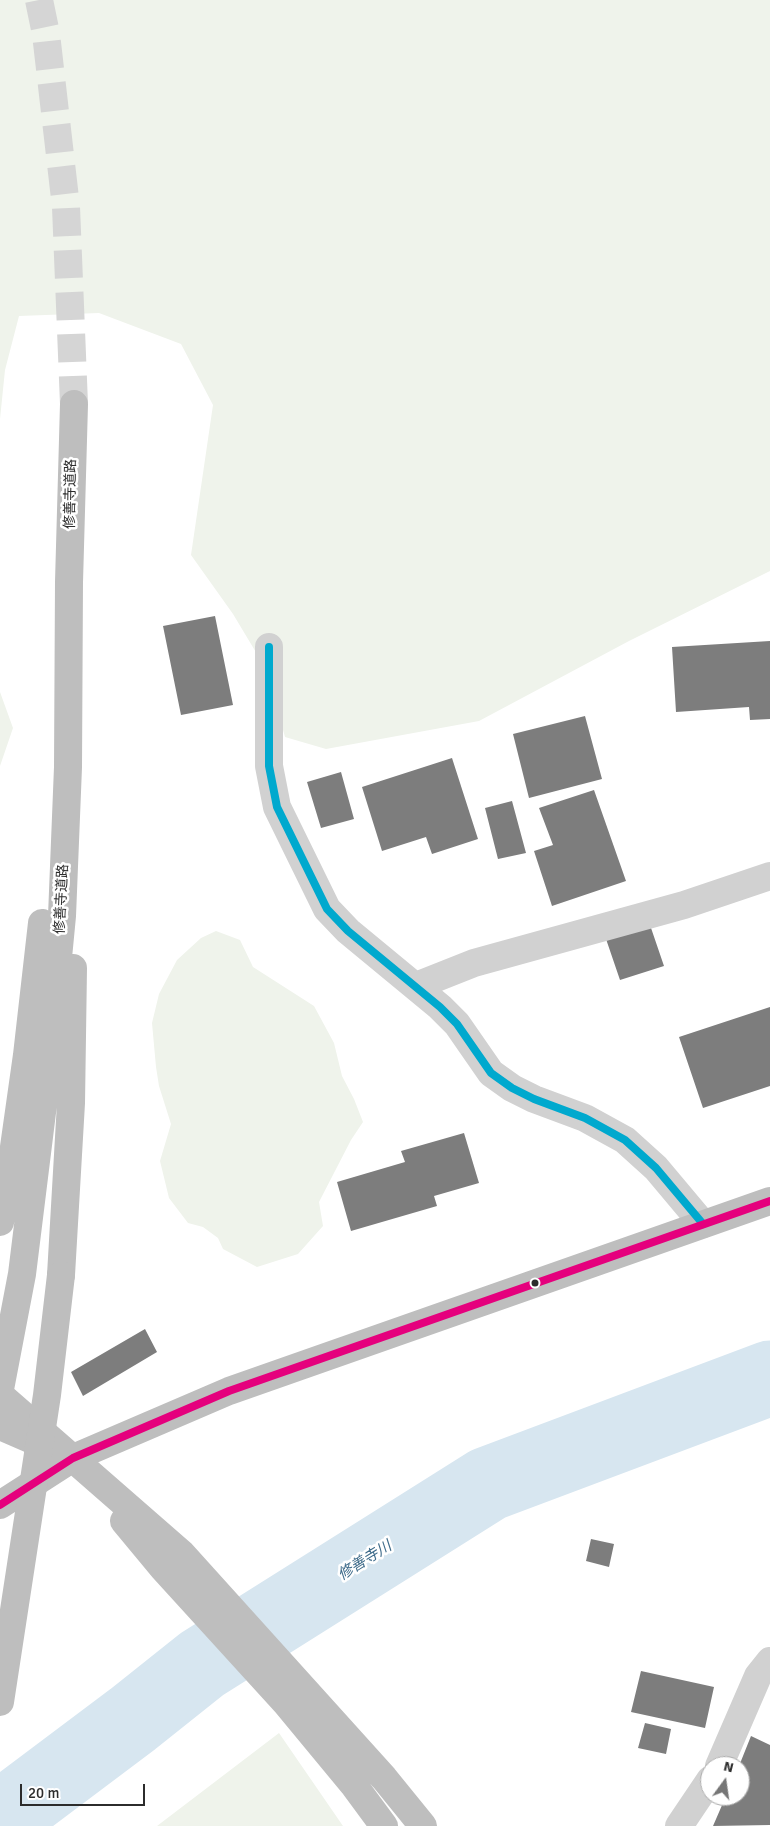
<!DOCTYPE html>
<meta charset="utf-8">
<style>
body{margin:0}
#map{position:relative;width:770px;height:1826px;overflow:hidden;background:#fff;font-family:Signika,sans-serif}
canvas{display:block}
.north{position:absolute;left:700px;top:1756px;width:50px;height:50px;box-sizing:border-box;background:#fff;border:1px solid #ababab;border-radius:50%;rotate:14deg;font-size:14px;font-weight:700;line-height:20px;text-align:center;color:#2c2c2c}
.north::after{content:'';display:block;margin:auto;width:18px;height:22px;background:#767676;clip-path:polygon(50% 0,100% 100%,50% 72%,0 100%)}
.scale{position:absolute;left:20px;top:1784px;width:125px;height:22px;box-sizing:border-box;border:2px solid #2c2c2c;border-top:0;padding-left:6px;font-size:15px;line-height:18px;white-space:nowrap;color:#2c2c2c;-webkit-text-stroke:4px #fff;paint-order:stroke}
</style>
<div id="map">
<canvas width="770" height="1826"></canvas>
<div class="north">N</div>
<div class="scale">20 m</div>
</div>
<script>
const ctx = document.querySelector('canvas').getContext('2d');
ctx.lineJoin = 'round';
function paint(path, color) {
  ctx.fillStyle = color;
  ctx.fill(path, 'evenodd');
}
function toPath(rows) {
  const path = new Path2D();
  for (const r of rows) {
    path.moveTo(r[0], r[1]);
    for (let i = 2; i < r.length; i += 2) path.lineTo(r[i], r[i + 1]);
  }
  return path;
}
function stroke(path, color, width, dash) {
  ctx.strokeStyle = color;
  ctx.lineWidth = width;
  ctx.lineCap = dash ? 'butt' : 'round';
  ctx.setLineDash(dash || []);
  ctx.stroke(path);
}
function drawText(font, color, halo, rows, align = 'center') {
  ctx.font = font + ' Signika,"Noto Sans JP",sans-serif';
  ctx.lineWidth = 5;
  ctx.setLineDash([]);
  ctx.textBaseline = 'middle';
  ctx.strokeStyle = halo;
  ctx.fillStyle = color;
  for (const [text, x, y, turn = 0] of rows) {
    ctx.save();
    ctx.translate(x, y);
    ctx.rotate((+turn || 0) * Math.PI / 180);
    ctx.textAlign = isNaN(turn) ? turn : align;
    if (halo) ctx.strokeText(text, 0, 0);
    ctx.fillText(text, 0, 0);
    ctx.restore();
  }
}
paint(toPath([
 [0,0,770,0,770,571,629,641,479,721,326,749,285,737,266,669,233,614,191,555,213,405,181,344,99,313,19,316,5,370,0,419],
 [0,692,13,728,0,766],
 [216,931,240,940,253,967,314,1006,334,1043,342,1076,354,1099,363,1122,351,1140,319,1202,323,1226,298,1254,257,1267,223,1249,218,1238,203,1227,188,1223,169,1198,160,1161,171,1124,159,1086,156,1067,152,1023,159,994,177,960,201,938],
 [279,1733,343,1826,157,1826]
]), '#eff3eb');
stroke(toPath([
 [0,1819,133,1719,202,1664,488,1484,770,1378]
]), '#d7e6f0', 75);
paint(toPath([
 [215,616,233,705,181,715,163,626],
 [770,641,770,719,750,720,749,707,676,712,672,647],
 [585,716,602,779,529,798,513,734],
 [452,758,478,839,432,854,426,837,382,851,362,787],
 [341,772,354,819,321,828,307,782],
 [594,790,626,881,552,906,534,851,553,845,539,808],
 [512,801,526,853,498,859,485,808],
 [650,925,664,966,620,980,606,939],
 [770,1007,770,1086,703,1108,679,1037],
 [464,1133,479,1183,434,1196,437,1206,351,1231,337,1182,405,1162,401,1151],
 [145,1329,157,1352,83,1396,71,1372],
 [591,1539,614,1544,609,1567,586,1561],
 [641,1671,714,1687,705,1728,631,1712],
 [645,1723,671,1729,666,1754,638,1748],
 [751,1736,770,1745,770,1825,713,1826,726,1796,740,1796,740,1766,739,1766]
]), '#7d7d7d');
stroke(toPath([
 [39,0,46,34,66,207,74,404]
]), '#d5d5d5', 28, [28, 14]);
stroke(toPath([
 [269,647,269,766,277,807,327,909,348,931,440,1007,457,1024,491,1073,512,1088,534,1099,585,1118,625,1140,656,1168,703,1224],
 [416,986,474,963,684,905,770,876],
 [719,1766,758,1676,770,1661],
 [679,1826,710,1780]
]), '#d1d1d1', 28);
stroke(toPath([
 [0,1222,13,1154,27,1055,42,923],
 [61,1275,71,1103,73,968],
 [0,1389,22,1274,47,1072,62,916,68,767,69,582,74,404],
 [0,1395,181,1553,384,1778,423,1826],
 [0,1426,46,1446],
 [0,1505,73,1458,229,1391,770,1201],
 [124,1521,163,1568,286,1703,353,1784,384,1826]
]), '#bebebe', 28);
stroke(toPath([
 [0,1702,47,1395,61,1275]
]), '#bebebe', 28);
stroke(toPath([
 [269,647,269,766,277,807,327,909,348,931,440,1007,457,1024,491,1073,512,1088,534,1099,585,1118,625,1140,656,1168,703,1224]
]), '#00a9ce', 8);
stroke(toPath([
 [0,1505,73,1458,229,1391,770,1201]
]), '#e5007d', 8);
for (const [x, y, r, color] of [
 [535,1283,4.5,"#2c2c2c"]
]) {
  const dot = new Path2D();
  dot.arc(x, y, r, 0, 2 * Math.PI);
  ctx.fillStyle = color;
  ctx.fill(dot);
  stroke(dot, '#fff', 2);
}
drawText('14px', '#2c2c2c', '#fff', [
 ["修善寺道路",71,494,-89],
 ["修善寺道路",62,899,-87]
]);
drawText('italic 15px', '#3e6b8a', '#fff', [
 ["修善寺川",365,1561,-32]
]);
</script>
